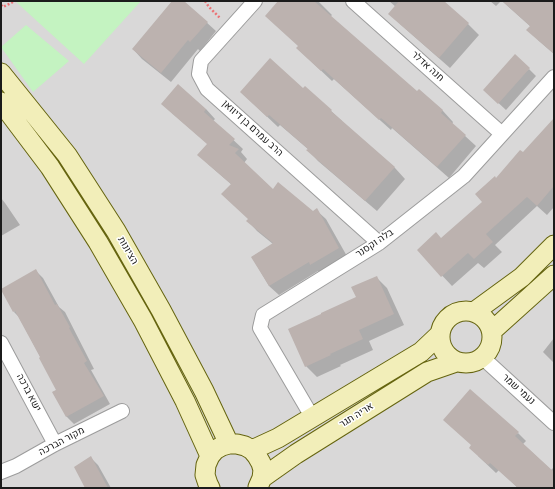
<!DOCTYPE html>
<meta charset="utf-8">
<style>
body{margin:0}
#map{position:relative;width:555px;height:489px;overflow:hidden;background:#ece7e2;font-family:Overpass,sans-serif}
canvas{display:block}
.frame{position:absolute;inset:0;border:2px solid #1b1b1b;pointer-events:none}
</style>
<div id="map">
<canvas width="555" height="489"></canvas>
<div class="frame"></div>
</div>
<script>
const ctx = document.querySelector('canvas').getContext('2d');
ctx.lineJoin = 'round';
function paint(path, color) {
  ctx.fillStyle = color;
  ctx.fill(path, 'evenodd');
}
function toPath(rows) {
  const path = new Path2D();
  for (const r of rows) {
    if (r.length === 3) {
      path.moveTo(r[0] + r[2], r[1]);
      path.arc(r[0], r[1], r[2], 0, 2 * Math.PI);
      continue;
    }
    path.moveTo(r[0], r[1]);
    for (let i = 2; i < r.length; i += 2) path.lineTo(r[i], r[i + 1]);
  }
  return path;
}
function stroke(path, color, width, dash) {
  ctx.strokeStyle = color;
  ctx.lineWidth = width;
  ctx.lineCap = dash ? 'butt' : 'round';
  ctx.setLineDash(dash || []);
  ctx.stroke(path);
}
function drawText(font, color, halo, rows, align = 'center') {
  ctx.font = font + ' Overpass,Heebo,sans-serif';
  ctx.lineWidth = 3;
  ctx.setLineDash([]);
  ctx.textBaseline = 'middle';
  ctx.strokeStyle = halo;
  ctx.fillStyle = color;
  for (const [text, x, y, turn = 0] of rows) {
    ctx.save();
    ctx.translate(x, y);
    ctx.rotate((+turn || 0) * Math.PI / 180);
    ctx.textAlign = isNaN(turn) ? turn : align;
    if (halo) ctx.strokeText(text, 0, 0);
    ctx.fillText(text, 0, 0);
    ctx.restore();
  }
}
paint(toPath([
 [1,1,554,1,554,488,1,488]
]), '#d9d8d8');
paint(toPath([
 [15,1,141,1,84,64],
 [26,25,69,61,33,92,1,47]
]), '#c4f3c1');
paint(toPath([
 [173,1,183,1,216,31,200,51,198,49,171,82,142,59,133,49],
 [279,1,318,1,332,15,330,17,417,93,419,90,443,111,453,122,452,124,476,146,449,178,392,128,391,130,334,79,332,81,297,48,299,46],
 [389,1,442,1,468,24,479,35,450,68,400,24,396,7],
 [490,1,501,1,496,6],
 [502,1,553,1,554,2,554,54,538,40,530,26],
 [529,69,536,76,506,110,492,97],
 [303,89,331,111,342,121,341,122,395,168,405,179,377,211,318,161,308,150,308,149,280,125,278,127,241,92],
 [206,109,215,119,213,121,243,149,241,152,247,159,244,163,273,190,313,212,316,210,326,219,348,258,321,273,318,271,279,295,269,286,252,257,273,244,257,231,248,221,249,220,232,185,208,164,208,144,172,113],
 [554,119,554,207,547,215,537,206,495,245,502,252,484,268,478,263,452,286,418,250,441,239,484,202,496,179,523,154],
 [1,198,5,203,20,225,1,236],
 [36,271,43,278,59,307,65,312,94,369,91,370,110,404,74,424,67,417,53,392,57,390,41,358,19,317,14,312],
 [376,277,387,288,404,325,369,341,373,350,340,365,341,366,317,377,306,366,357,297],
 [554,338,554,363,543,352],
 [518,433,526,441,523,444,551,470,554,467,554,488,518,488,499,470,496,473,478,456],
 [91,458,98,465,111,488,86,488]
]), '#0003');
paint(toPath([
 [172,1,184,1,208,22,190,42,188,40,161,73,132,49],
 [278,1,314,1,417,91,419,89,443,110,441,113,466,135,437,167,381,118,379,120,323,69,321,71,296,48,298,46,265,16],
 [399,1,444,1,469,23,439,58,388,14],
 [502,1,550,1,554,5,554,54,526,30,530,26],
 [515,54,530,68,498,104,483,90],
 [270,58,303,88,305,86,332,110,331,111,395,167,365,201,306,150,308,149,269,115,267,117,240,92],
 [178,84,206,109,204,112,235,139,229,145,239,149,235,153,273,189,278,182,313,211,317,208,339,248,310,265,309,262,269,286,251,257,273,243,246,221,248,219,221,194,231,184,197,155,207,144,161,104],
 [554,118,554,186,537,206,527,197,486,234,493,242,474,259,468,253,441,277,417,250,436,232,441,238,482,202,475,194,495,176,496,178,520,150,523,152],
 [36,269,55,305,57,304,70,327,69,328,87,361,84,363,104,396,66,417,52,392,56,390,39,358,40,357,15,311,13,312,1,290,1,289],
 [377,276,394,314,359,330,363,339,330,354,331,355,305,367,288,329,321,314,321,313,356,297,351,287],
 [470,389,519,432,515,436,554,472,554,488,518,488,490,463,488,465,469,448,471,445,443,420],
 [91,456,108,488,85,488,74,467]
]), '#bcb2af');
const street = toPath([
 [255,1,201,61,199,74,207,89,379,243],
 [353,1,502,134],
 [1,343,55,444],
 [483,358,554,423],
 [311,415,260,328,263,315,379,243,464,176,554,77],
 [1,472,16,466,55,444,122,411]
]);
const secondary = toPath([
 [1,73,67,155,116,231,161,310,204,391,229,444],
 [1,102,50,167,98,242,143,320,185,401,210,456],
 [466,337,26],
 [474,312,522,277,554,245],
 [492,331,554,275],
 [252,450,278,438,421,352,440,334],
 [262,478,296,454,427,372,456,362],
 [210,488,208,484,205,475,206,465,210,456,215,450,222,446,229,444,237,444,245,446,252,450,257,456,261,463,263,470,262,478,258,487]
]);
stroke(street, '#9c9c9c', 16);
stroke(secondary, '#65640f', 21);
stroke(toPath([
 [205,1,209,7,220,18],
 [1,5,3,7,15,1]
]), '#eb7376', 2.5, [2, 2]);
stroke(street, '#fff', 14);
stroke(secondary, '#f2eeb9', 19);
drawText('10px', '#1b1b1b', '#fff', [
 ["חנה אדלר",427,67,42],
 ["הרב עמרם בן דיוואן",252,129,42],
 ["בלה וקסנר",375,244,-34],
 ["הציונות",127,251,60],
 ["נעמי שמר",518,390,42],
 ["ישא ברכה",28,393,62],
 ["אריה תגר",357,416,-32],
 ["מקור הברכה",62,442,-28]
]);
</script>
